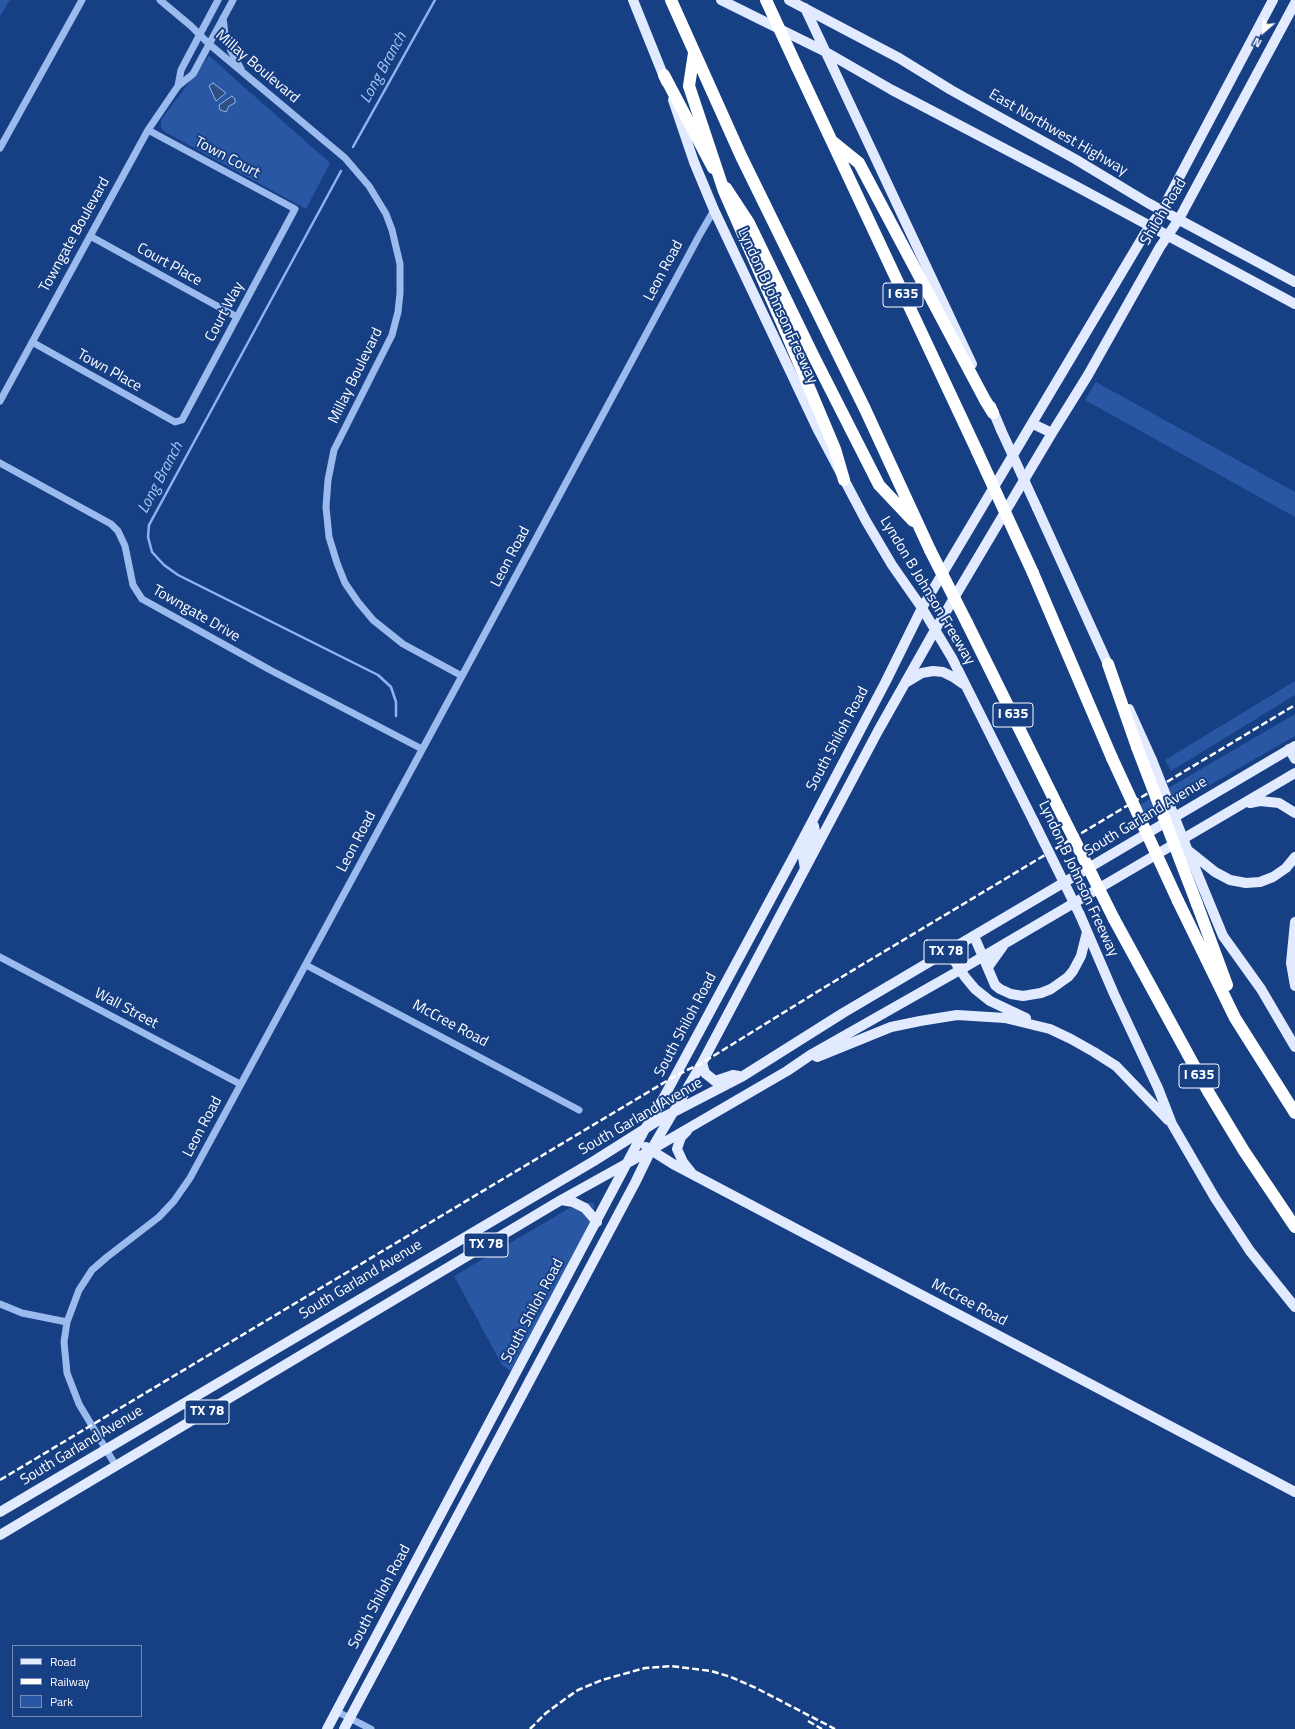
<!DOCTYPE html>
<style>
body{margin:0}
#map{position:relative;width:1295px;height:1729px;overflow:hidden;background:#173f84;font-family:"Titillium Web",sans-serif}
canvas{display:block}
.legend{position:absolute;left:12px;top:1645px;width:130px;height:72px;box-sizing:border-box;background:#173f84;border:1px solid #748cb5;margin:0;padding:5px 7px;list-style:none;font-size:12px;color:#fff}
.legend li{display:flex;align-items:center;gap:8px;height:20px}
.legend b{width:20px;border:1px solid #748cb5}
.north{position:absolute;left:1243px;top:12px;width:40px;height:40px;-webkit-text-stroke:3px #173f84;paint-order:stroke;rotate:208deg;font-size:11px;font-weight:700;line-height:16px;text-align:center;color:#fff}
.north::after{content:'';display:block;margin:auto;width:14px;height:18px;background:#fff;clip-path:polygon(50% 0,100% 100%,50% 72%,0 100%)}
</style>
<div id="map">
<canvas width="1295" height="1729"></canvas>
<ul class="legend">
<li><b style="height:5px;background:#e1eaff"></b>Road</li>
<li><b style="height:5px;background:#fff"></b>Railway</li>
<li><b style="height:11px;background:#2a57a3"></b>Park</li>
</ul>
<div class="north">N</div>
</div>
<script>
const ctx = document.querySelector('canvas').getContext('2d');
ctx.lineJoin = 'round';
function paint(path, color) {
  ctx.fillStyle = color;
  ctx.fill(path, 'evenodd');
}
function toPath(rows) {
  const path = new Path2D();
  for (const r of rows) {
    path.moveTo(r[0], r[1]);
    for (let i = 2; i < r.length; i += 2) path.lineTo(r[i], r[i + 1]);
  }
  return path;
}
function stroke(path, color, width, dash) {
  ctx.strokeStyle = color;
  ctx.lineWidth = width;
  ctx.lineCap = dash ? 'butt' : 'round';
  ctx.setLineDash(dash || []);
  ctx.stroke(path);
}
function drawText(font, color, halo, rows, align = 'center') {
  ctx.font = font + ' "Titillium Web",sans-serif';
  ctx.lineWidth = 4;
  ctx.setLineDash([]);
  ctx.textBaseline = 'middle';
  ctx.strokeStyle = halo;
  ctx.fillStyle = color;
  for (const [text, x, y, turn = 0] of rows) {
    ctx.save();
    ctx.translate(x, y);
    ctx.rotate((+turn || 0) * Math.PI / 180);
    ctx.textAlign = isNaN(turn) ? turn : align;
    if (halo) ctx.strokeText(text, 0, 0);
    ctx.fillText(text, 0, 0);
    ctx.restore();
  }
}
paint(toPath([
 [0,0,10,0,0,16],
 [209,56,330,163,306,209,165,132,161,128,161,120],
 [1096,382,1295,492,1295,517,1085,400],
 [1295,681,1295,695,1171,771,1165,760],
 [1295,714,1295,736,1138,826,1131,810],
 [580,1202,594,1203,594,1219,512,1372,502,1365,454,1276]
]), '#2a57a3');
const water = toPath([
 [213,83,226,93,216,101,209,86,213,83],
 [232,96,235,99,235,103,229,106,226,112,220,110,219,105,232,96]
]);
paint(water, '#304e81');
stroke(water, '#8eb4ef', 1);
stroke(toPath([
 [353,147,435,0],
 [341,171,149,525,148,537,152,552,164,565,178,575,378,675,391,687,396,702,396,716]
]), '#8eb4ef', 2.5);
stroke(toPath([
 [160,0,191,26,209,44,345,158,369,186,386,214,392,230,400,264,400,293,398,312,392,335,334,450,328,480,326,507,329,537,337,563,345,583,358,602,373,620,403,644,462,676],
 [223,18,225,34,231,51,241,69],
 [178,86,181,70,218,0],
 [0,148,82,0],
 [90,236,237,317],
 [32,342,175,422,182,420,295,209,148,130],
 [0,401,148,130,178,86,193,74,233,0],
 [0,463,111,524,118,531,125,546,133,585,142,599,272,671,422,749],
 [0,957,240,1084],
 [306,965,579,1110],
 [0,1304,22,1313,67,1322],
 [116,1466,79,1404,67,1373,64,1342,67,1322,79,1290,92,1270,107,1257,159,1217,174,1201,190,1178,462,676,699,236,714,210],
 [336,1711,371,1729]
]), '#9bbaed', 7);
stroke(toPath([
 [633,0,666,82],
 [721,0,826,52,892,90,1070,183,1295,304],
 [789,0,899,58,951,90,1075,159,1148,203,1295,282],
 [805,8,972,364],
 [673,100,694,162,714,210,818,430,866,521,892,565,922,608,952,658,1034,822],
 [991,406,1001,430],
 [1033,424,1052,433],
 [1037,508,1111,671],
 [907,682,922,673,933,671,943,672,953,677,963,684],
 [1129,709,1152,760],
 [1289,749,1295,759],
 [1250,803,1260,801,1279,803,1295,813],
 [1188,851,1223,936,1261,989,1295,1047],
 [1190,852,1215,872,1230,880,1246,883,1260,882,1273,877,1286,868,1295,857],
 [805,869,803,857,814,837,815,831,814,826,811,824],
 [1080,915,1114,994,1158,1088,1172,1124,1215,1198,1250,1251,1295,1307],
 [1295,922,1291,963,1295,986],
 [974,936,995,985,1000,989,1011,994,1023,996,1041,993,1051,989,1068,977,1073,971,1081,956,1087,932],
 [948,951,965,977,975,989,990,1001,1026,1018],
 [988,967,1003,946],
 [817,1057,891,1027,920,1021,957,1015,1005,1018,1050,1029,1071,1039,1094,1052,1116,1066,1168,1120],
 [702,1063,705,1073,715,1081,733,1075,739,1076],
 [687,1131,681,1137,677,1149,683,1162,691,1172],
 [646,1147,673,1164,1295,1492],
 [561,1200,573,1202,585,1208,597,1222],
 [0,1512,594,1161,662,1118,743,1076,843,1013,1295,746],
 [0,1535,561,1200,651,1150,787,1071,812,1054,960,970,1295,773],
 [327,1729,645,1129,664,1097,795,854,885,683,922,608,1144,235,1162,210,1273,0],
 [344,1729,635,1183,651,1150,702,1063,878,731,935,630,1052,433,1088,375,1160,247,1179,219,1295,3]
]), '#e1eaff', 10);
stroke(toPath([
 [671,0,741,156,865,409,930,550],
 [694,53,689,86,703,128],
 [797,67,977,451],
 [664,75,713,168],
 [833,142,859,163,985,400,993,413],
 [726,188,749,223,813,355,879,485,913,521],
 [785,330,835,449,844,480],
 [1033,573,1112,758],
 [967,623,1058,807],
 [1108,664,1137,747],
 [1178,901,1235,1018,1295,1113],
 [1197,904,1227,985],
 [1114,919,1209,1093,1244,1151,1295,1227]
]), '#fff', 12);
stroke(toPath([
 [0,1480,675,1076,702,1063,825,987,1295,705],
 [808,1721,822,1729],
 [530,1729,546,1713,565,1699,578,1690,602,1680,645,1668,671,1666,711,1671,731,1677,756,1688,835,1729]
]), '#fff', 2.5, [7, 3]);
stroke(toPath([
 [1001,430,1037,508],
 [1152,760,1188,851],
 [1034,822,1080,915]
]), '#e1eaff', 10);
stroke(toPath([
 [766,0,797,67],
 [703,128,724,191,785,330],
 [977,451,1033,573],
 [930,550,967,623],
 [1137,747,1197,904],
 [1112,758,1178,901],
 [1058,807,1114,919]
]), '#fff', 12);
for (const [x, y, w] of [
 [903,295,40],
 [1013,715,40],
 [946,952,44],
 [1199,1076,40],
 [486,1245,44],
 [207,1412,44]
]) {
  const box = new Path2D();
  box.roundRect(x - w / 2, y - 12, w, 24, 3);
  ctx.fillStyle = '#173f84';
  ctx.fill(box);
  stroke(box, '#fff', 1);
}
drawText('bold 14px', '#fff', null, [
 ["I 635",903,295],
 ["I 635",1013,715],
 ["TX 78",946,952],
 ["I 635",1199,1076],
 ["TX 78",486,1245],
 ["TX 78",207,1412]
]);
drawText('15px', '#fff', '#173f84', [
 ["Millay Boulevard",257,67,40],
 ["East Northwest Highway",1058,133,30],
 ["Town Court",227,158,28],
 ["Shiloh Road",1164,212,-59],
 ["Towngate Boulevard",75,235,-61],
 ["Court Place",169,265,29],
 ["Leon Road",664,271,-62],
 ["Lyndon B Johnson Freeway",777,306,65],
 ["Court Way",225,312,-62],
 ["Town Place",109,371,29],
 ["Millay Boulevard",356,376,-64],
 ["Leon Road",511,557,-62],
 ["Lyndon B Johnson Freeway",927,591,59],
 ["Towngate Drive",196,614,30],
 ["South Shiloh Road",838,739,-62],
 ["South Garland Avenue",1146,817,-31],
 ["Leon Road",357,842,-62],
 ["Lyndon B Johnson Freeway",1078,879,65],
 ["Wall Street",126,1009,28],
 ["McCree Road",450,1024,28],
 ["South Shiloh Road",686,1025,-62],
 ["South Garland Avenue",641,1117,-30],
 ["Leon Road",203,1127,-62],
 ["South Garland Avenue",361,1280,-31],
 ["McCree Road",969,1303,28],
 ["South Shiloh Road",533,1311,-62],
 ["South Garland Avenue",82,1446,-31],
 ["South Shiloh Road",380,1597,-62]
]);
drawText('italic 16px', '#a7c5f4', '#173f84', [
 ["Long Branch",384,68,-61],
 ["Long Branch",161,478,-62]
]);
</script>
